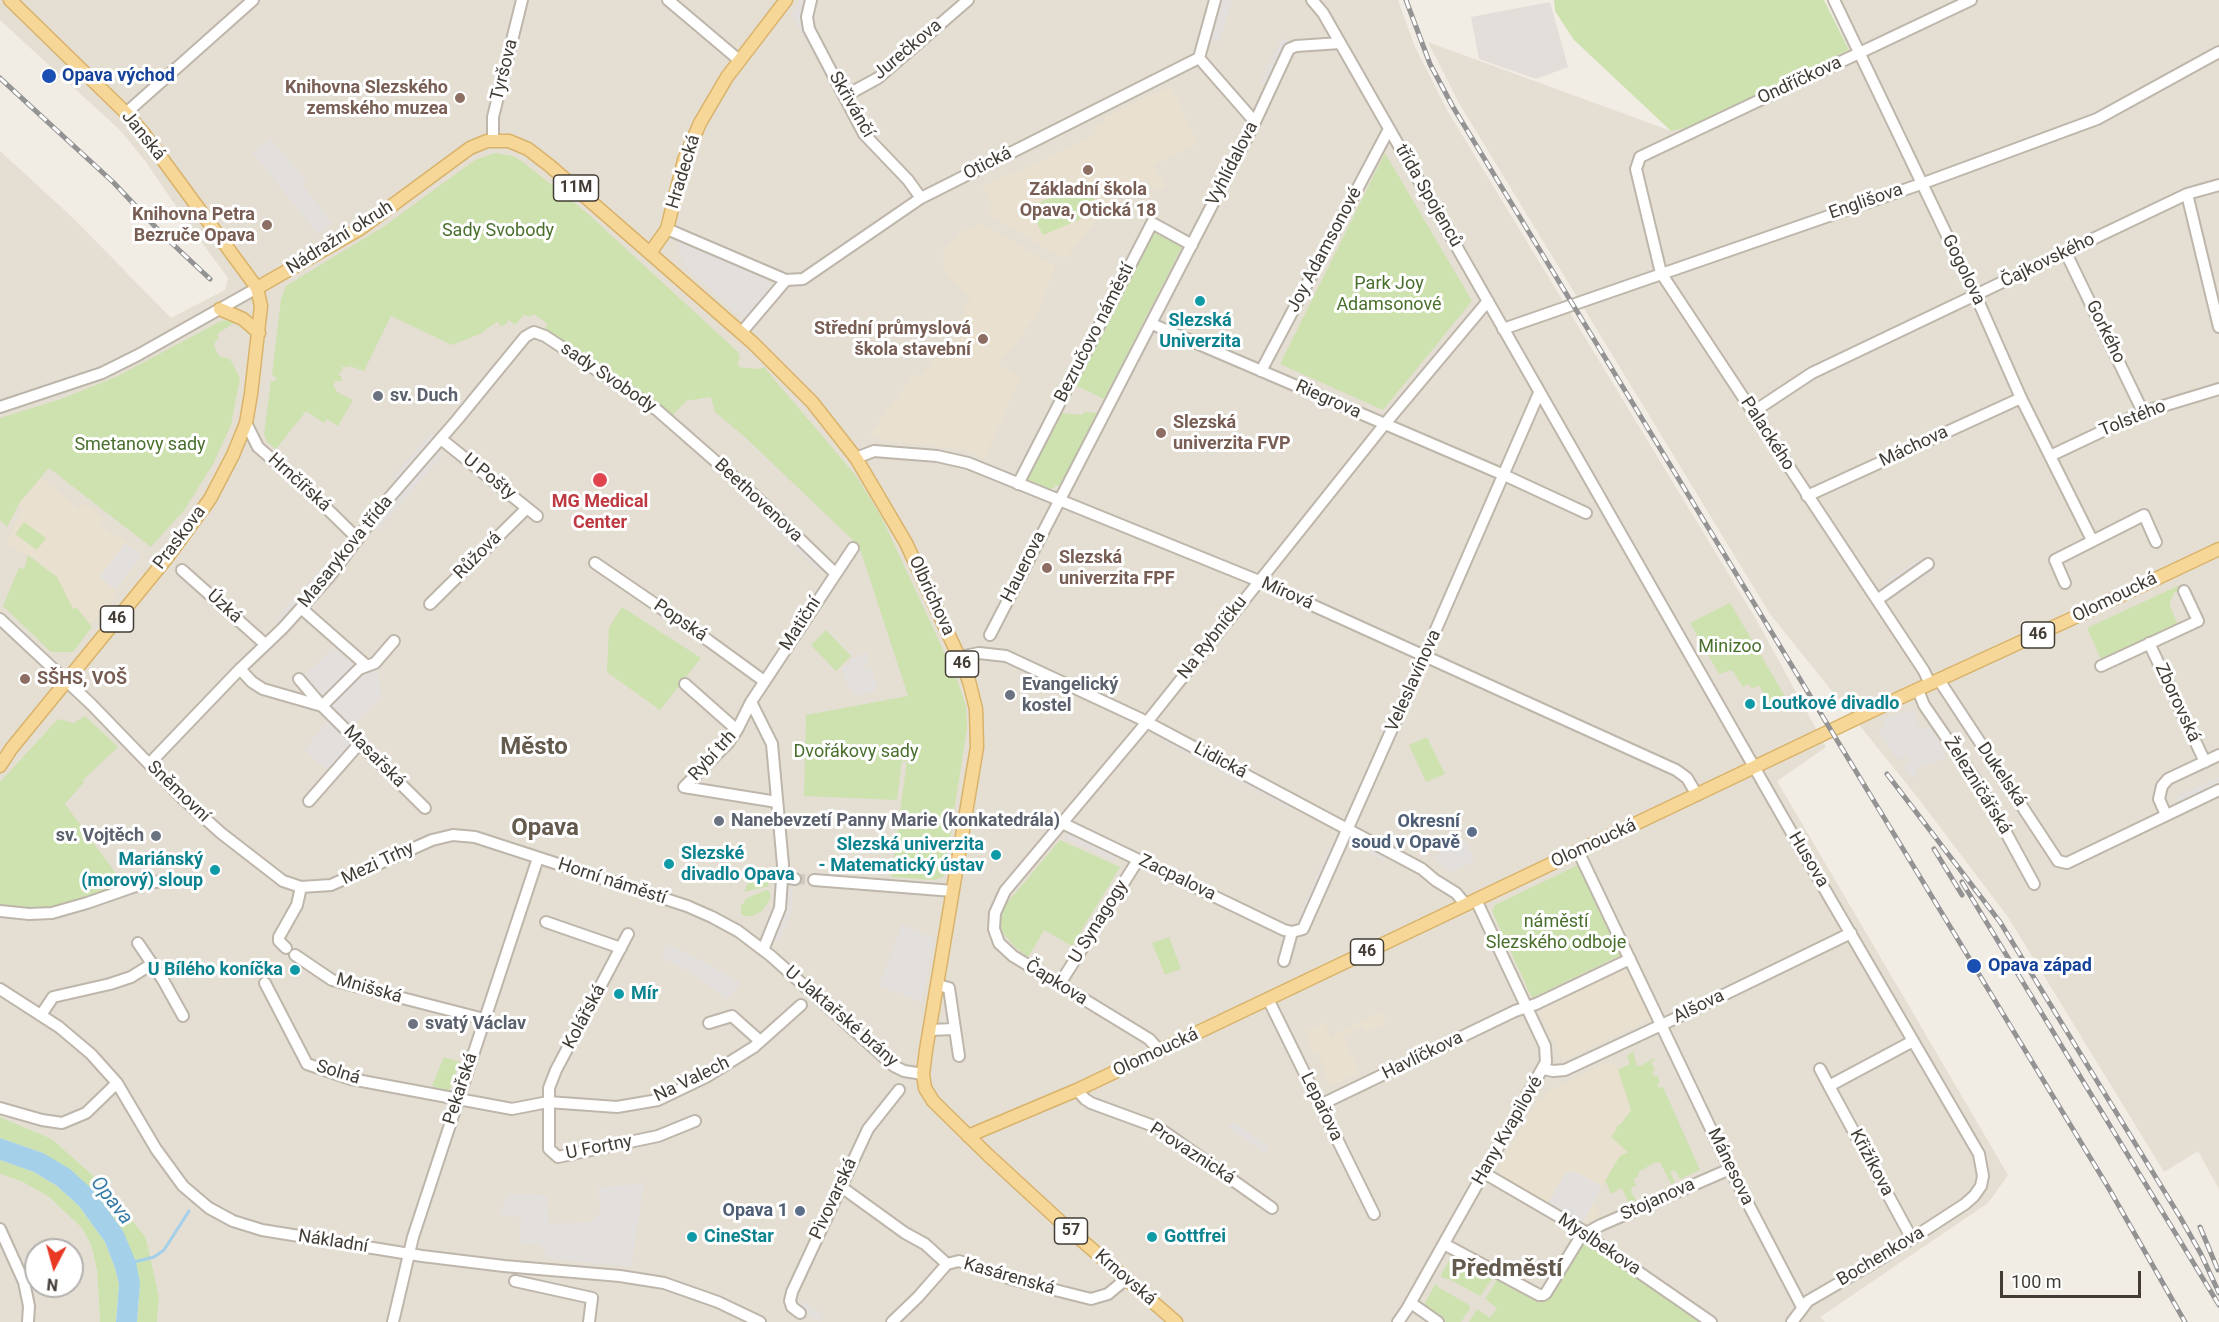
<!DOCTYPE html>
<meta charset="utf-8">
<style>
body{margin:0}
#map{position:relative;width:2219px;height:1322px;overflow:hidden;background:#f1ece4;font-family:Roboto,sans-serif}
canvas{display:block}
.north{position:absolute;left:24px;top:1238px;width:60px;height:60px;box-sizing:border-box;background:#fff;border:2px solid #b3b1ae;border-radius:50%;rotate:186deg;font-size:16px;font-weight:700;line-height:24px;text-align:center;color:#423c35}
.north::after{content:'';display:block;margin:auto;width:21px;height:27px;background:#e93823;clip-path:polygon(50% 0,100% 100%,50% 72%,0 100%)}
.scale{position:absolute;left:2000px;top:1271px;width:141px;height:27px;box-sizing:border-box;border:3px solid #423c35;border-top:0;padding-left:8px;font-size:18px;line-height:21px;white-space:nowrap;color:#423c35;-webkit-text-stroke:4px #fff;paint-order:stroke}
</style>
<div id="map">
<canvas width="2219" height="1322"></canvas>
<div class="north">N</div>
<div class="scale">100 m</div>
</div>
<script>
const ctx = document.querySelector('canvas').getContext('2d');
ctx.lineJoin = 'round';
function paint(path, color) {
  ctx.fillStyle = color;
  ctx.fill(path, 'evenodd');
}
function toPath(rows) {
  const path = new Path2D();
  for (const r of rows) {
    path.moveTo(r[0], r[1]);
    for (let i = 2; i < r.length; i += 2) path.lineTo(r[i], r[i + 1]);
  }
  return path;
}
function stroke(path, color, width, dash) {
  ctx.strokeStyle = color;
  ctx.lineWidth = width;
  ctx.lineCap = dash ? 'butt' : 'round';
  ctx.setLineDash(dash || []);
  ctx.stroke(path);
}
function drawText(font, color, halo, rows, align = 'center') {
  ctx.font = font + ' Roboto,sans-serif';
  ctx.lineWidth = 6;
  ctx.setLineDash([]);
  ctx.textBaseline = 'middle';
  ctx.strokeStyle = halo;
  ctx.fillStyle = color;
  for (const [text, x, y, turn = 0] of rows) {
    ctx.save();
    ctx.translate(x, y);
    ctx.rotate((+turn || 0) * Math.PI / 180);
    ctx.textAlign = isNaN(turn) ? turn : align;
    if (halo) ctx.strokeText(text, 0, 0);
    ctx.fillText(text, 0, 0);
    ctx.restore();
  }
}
paint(toPath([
 [0,0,1398,0,1415,47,1447,110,1757,621,1826,747,1777,781,2008,1175,1988,1203,1820,1317,1825,1322,157,1322,159,1299,146,1238,107,1188,52,1139,0,1117,0,151,73,218,171,318,225,290,228,278,200,240,201,237,198,237,191,229,192,226,190,226,182,215,146,162,121,131,0,20],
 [1827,0,2219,0,2219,1189,2198,1151,2164,1172,2008,917,1918,798,1770,614,1459,103,1428,42,1671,131,1849,50],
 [0,1174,21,1181,49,1197,82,1228,91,1245,97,1270,100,1322,0,1322],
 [36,1250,72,1250,72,1286,36,1286]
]), '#e4ded3');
paint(toPath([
 [1550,2,1568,67,1536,79,1479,59,1471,17]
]), '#e3ded9');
paint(toPath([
 [1171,86,1198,143,1154,165,1165,186,1155,192,1147,178,1132,186,1091,227,1065,260,988,214,993,209,982,186,1006,174,1008,176,1096,134,1093,127,1103,122,1106,123,1104,118],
 [981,223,1056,266,1036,317,999,364,1021,378,984,459,964,450,880,440,869,435,915,373,921,377,966,312,962,309,971,297,946,276,942,252,965,228,966,231],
 [41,478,79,508,82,504,92,508,104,520,100,524,145,555,115,594,115,597,102,615,90,624,76,607,73,609,57,577,28,555,7,544,21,508,18,505,20,502],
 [1626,968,1651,1019,1563,1061,1539,1011],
 [1381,1012,1386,1023,1366,1033,1362,1027,1343,1036,1360,1073,1331,1086,1324,1071,1326,1069,1319,1056,1317,1052,1313,1053,1307,1039,1310,1035,1307,1030,1324,1022,1332,1039,1334,1038,1333,1035],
 [1611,1061,1618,1070,1631,1110,1611,1137,1628,1152,1620,1156,1594,1202,1601,1217,1585,1223,1498,1175,1497,1171,1538,1099,1541,1100,1547,1092]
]), '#e9e0cf');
paint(toPath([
 [1554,0,1824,0,1849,50,1694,126,1671,131,1574,40,1555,11],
 [495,153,513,156,523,162,587,213,738,352,740,358,737,364,740,367,759,369,764,367,856,476,881,516,958,682,966,706,967,728,944,876,935,880,891,877,907,761,902,761,897,800,804,796,806,715,908,696,859,546,746,438,715,412,711,397,686,401,671,417,545,328,548,324,534,314,529,317,524,315,515,325,509,320,505,325,500,326,498,321,480,334,452,345,391,316,364,371,357,369,356,366,355,368,351,367,351,364,349,367,341,367,343,369,338,375,341,376,342,381,336,381,333,385,337,392,353,400,338,426,327,419,324,423,306,411,276,449,267,442,264,434,271,381,276,381,276,378,272,375,281,299,286,286,383,227,475,160],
 [1385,153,1472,301,1383,410,1280,364],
 [1086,182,1100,211,1043,235,1029,207],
 [1153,232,1182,247,1104,399,1075,385],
 [229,320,235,320,234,323,217,334,219,339,216,340,214,346,219,356,230,359,240,378,231,425,213,464,185,509,151,547,49,468,20,502,7,527,0,520,0,418,61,399,116,377,221,321],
 [1084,412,1098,413,1060,487,1056,485,1054,488,1050,489,1026,479,1060,413,1082,415],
 [24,522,46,538,37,550,15,534],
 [28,555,57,577,73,609,76,607,92,627,73,652,51,652,3,606,19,568,24,569],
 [2182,584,2186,588,2174,593,2170,602,2170,606,2179,627,2103,663,2087,628],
 [1730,603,1786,698,1771,706,1759,685,1752,689,1749,684,1743,687,1732,670,1719,674,1690,623],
 [622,607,701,658,660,710,607,672,609,627],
 [826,630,851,656,836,671,811,645],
 [85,716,118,747,83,780,84,782,65,804,125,886,75,904,46,909,15,909,0,906,0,782,58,719,74,723],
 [1427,737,1445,774,1426,782,1409,745],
 [1060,840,1120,867,1072,946,1044,930,1028,957,1015,947,1002,932,1000,925,1002,909],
 [1578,865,1621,955,1532,998,1492,911,1495,905],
 [761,878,768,882,769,886,744,892,749,881],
 [767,890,770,892,770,899,762,911,752,916,744,916,741,913,741,906,747,898],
 [1169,937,1181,969,1165,975,1152,943],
 [1633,1051,1637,1066,1640,1066,1654,1058,1655,1060,1651,1062,1655,1070,1652,1072,1654,1076,1657,1075,1660,1082,1657,1084,1659,1088,1663,1087,1700,1170,1680,1179,1675,1170,1670,1172,1675,1182,1671,1184,1660,1162,1654,1163,1638,1172,1639,1176,1633,1179,1636,1185,1632,1187,1631,1192,1637,1201,1629,1204,1622,1188,1610,1194,1609,1191,1610,1190,1605,1181,1620,1156,1628,1152,1611,1137,1617,1129,1616,1127,1621,1124,1631,1110,1618,1070,1630,1064,1627,1056],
 [444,1057,460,1062,449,1091,432,1086],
 [0,1117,52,1139,107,1188,146,1238,159,1297,157,1322,137,1322,140,1283,43,1153,0,1138],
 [0,1160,34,1172,57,1186,79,1206,105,1242,115,1268,119,1284,116,1322,100,1322,97,1270,91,1245,82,1228,49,1197,21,1181,0,1174],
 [1583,1239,1701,1322,1469,1322,1477,1309,1490,1318,1497,1308,1485,1299,1497,1280,1533,1300,1540,1301,1547,1298],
 [1453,1255,1458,1258,1456,1265,1466,1270,1467,1268,1472,1271,1472,1274,1484,1280,1487,1275,1493,1278,1480,1296,1449,1279,1442,1278,1441,1274],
 [1438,1284,1438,1287,1469,1305,1470,1308,1461,1322,1446,1322,1429,1309,1422,1308,1435,1285]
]), '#cee2b0');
paint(toPath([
 [515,0,519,0,490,117,487,116],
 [800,0,811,0,809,6,819,57,815,57,792,15],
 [1223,0,1232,0,1219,42,1211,40],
 [1282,38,1290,42,1268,86,1260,83],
 [270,139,307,181,303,185,332,223,318,234,253,153],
 [677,236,761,275,777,288,746,321,685,267,678,251],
 [431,433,436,437,397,482,393,477],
 [438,450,443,455,377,531,372,526],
 [757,500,825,567,817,570,749,503],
 [125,543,142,555,116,590,99,577],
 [1926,555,1935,570,1892,598,1884,582],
 [329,560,334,565,281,625,275,620],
 [333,648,368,675,377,667,382,697,353,726,338,716,301,679],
 [866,652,869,662,864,664,866,670,871,668,878,690,855,696,853,689,849,689,842,669,856,656],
 [1912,709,1920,729,1931,727,1934,737,1937,737,1946,758,1917,768,1916,775,1911,778,1903,767,1911,760,1907,754,1898,760,1878,731,1885,727,1883,720],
 [329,719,350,740,349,747,329,771,304,750],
 [1163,733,1290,801,1290,809,1163,741],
 [2219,777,2219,786,2179,805,2176,797],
 [1068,831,1117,855,1114,861,1065,838],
 [1354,837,1386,854,1385,861,1354,845],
 [1465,840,1475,861,1452,872,1439,864,1435,856],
 [1330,845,1334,854,1302,925,1298,918],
 [792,888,792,909,780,941,774,938,785,910,786,889],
 [902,925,934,938,922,1003,879,985],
 [667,944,706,963,740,983,728,999,690,972,661,957],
 [1233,1122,1269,1146,1264,1153,1229,1127],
 [1566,1172,1576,1172,1602,1186,1583,1223,1548,1203],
 [644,1183,631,1267,546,1258,546,1254,541,1244,520,1244,521,1217,500,1215,508,1194,546,1195,549,1224,591,1222,601,1212,598,1188],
 [802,1301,824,1316,820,1322,798,1307]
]), '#e2dfdc');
paint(toPath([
 [0,1138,43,1153,70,1169,95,1192,123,1231,136,1262,140,1283,137,1322,116,1322,119,1284,115,1268,105,1242,79,1206,57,1186,34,1172,0,1160]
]), '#a4d0ea');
stroke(toPath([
 [134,1262,154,1257,164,1250,189,1211]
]), '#a4d0ea', 3);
stroke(toPath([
 [795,879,814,880]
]), '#cec9c1', 10, [10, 5]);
const minor = toPath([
 [668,0,739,60],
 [811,0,807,17,809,29,864,134,908,180,921,198],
 [1215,0,1199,58,1255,122],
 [1312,0,1323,13,1789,828,1979,1154,1983,1176,1981,1186,1974,1196,1965,1204,1882,1258,1808,1301,1792,1322],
 [1834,0,1976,296,2021,398,2092,540],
 [845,96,878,78,968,0],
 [126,113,253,0],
 [493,140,493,117,522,0],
 [2187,194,2219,327],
 [667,229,786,280],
 [2066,253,2143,412],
 [786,280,803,279,921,198,1199,58],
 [1152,324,1504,475,1586,513],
 [1503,329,1921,184,2097,119,2219,52],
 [741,333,786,280],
 [1261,371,1389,129],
 [0,407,102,373,138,355,257,288],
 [1753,412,1812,373,2187,194,2219,185],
 [246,423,258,447,310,492,358,539],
 [441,439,537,516],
 [2050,456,2143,412,2219,389],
 [856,458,874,451,937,456,968,463,1259,581,1676,770,1687,778,1697,795],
 [1018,484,1152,223,1192,245],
 [1807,496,2021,398],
 [595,563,709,641,764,681],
 [182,570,265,644],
 [2065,583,2055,560,2144,515,2156,542],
 [1877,600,1928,564],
 [430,604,527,508],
 [301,608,367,666],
 [0,619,91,704,179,795,221,833,283,881,301,887,331,885,432,840,453,835,475,837,687,906,712,917,738,931,771,956,894,1066,904,1071,923,1074],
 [990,635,1255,122,1289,49,1296,46,1340,43],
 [2149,643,2205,762],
 [959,657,979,653,1006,656,1139,718,1422,869,1435,880,1456,893,1466,905],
 [2101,666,2198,621,2184,591],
 [240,669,252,682,263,689,322,706,359,669,375,663,394,641],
 [299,679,322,706,425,808],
 [1939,680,2058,861,2067,863,2219,790],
 [685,684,737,730],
 [1930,684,1924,671,1661,273,1636,169,1640,157,1971,0],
 [1918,690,1924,705,1985,794,2034,884],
 [751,702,853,548],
 [149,764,240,669,283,628,329,577,383,505,457,420,525,337,530,334,534,332,545,336,657,410,753,494,835,573],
 [309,801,360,743],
 [2166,815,2159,799,2162,786,2168,779,2219,755],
 [1062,823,1284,930,1292,932,1303,929,1420,666,1539,393],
 [1578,851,1730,1169,1802,1307],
 [783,877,795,879],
 [814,880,953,891],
 [0,911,29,914,52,913,87,903,133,887,154,882,167,881],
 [546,922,621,948],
 [628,934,556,1070,549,1088,549,1149,558,1157,658,1136,695,1121],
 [138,943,163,980,183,1016],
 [286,948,279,941,279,937,297,905,301,887],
 [763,950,780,908,783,865,772,744,751,702,737,730,728,743,684,787,777,802],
 [295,955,332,980,484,1019],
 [1284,961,1292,932],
 [265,983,307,1064,351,1079,512,1109,548,1102,617,1107,658,1100,706,1077,754,1047,801,1005],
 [938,985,949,988,959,1056],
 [1059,985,1138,860],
 [0,989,59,1027,91,1054,117,1083,156,1149,183,1186,209,1208,233,1221,262,1230,422,1256,504,1266,620,1276,664,1283,718,1302,760,1322],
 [1268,999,1374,1214],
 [41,1015,53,997,110,984,131,977,152,964],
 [709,1023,732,1016,760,1041],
 [929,1030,955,1029],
 [1160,1051,1149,1039,1013,956,999,943,994,929,995,913,1005,891,1147,722,1384,425,1488,301],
 [1544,1069,1553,1071,1565,1070,1672,1020,1851,933],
 [1820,1069,1829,1086],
 [1077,1090,1085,1099,1091,1103,1159,1128,1272,1208],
 [1320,1105,1515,1011,1536,1004,1630,959],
 [0,1108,42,1120,62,1123,86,1113,117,1083],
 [1484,1173,1587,1233,1601,1246,1711,1322],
 [840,1186,905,1233,925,1244,947,1264],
 [0,1229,24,1282,29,1306,28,1322],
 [1912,1239,1829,1086,1913,1041],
 [1444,1244,1539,1295,1543,1295,1546,1293,1581,1236,1601,1225,1730,1169],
 [947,1264,959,1261,1011,1279,1091,1299,1108,1294,1126,1279],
 [515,1281,592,1298,589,1322],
 [1411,1303,1438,1322],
 [800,1313,792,1307,790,1301,792,1292,868,1129,899,1090],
 [393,1322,413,1237,538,858],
 [892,1322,918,1297,947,1264],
 [1398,1322,1407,1309,1546,1062,1545,1046,1476,900]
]);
const major = toPath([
 [650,253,667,229,684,160,700,123,727,77,786,0],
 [257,288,360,229,470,148,487,141,509,141,528,149,550,166,753,343,812,402,856,458,906,543,959,657,969,681,976,709,977,747,926,1050,923,1074,925,1088,933,1101,988,1155,1064,1225,1176,1322],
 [220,309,243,319,259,333],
 [0,766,11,749,166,559,210,499,233,455,246,423,251,394,261,306,257,288,144,134,126,113,10,0],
 [968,1136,1077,1090,1897,699,2073,618,2219,549]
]);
stroke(minor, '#beb6ab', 14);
stroke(major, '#d9b36a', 15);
stroke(minor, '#fff', 10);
stroke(major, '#f6d798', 12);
const rail = toPath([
 [1406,0,1430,64,1453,107,2108,1187,2185,1322],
 [0,78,114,183,163,235,210,279],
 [1887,774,2000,922,2180,1217,2201,1254,2219,1293],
 [1934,849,1962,895],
 [1962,882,2219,1305],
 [2200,1227,2218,1270]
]);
stroke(rail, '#939393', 5);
stroke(rail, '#fff', 3, [9]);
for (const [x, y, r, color] of [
 [49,76,8,"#1a4fb4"],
 [460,98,6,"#8d6e63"],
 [1088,170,6,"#8d6e63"],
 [267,225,6,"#8d6e63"],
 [1200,301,6,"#0f9aa8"],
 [983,339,6,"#8d6e63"],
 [378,396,6,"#6b7280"],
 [1161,433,6,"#8d6e63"],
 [600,480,8,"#e0444e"],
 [1047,568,6,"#8d6e63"],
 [25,679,6,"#8d6e63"],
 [1010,695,6,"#6b7280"],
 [1750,704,6,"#0f9aa8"],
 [719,821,6,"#6b7280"],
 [1472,832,6,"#5c6f8a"],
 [156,836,6,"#6b7280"],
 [996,855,6,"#0f9aa8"],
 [669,864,6,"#0f9aa8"],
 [215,870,6,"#0f9aa8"],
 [1974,966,8,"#1a4fb4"],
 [295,970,6,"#0f9aa8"],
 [619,994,6,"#0f9aa8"],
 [413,1024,6,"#6b7280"],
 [800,1211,6,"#5c6f8a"],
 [692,1237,6,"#0f9aa8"],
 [1152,1237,6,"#0f9aa8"]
]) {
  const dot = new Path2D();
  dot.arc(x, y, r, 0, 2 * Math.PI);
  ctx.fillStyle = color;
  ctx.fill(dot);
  stroke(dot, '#fff', 2);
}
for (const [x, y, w] of [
 [576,188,45],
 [117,619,33],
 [2038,635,33],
 [962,664,33],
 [1367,952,33],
 [1071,1231,33]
]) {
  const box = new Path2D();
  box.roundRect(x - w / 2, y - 13, w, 26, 4.5);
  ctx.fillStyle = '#fff';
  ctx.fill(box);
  stroke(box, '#423c35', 1.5);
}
drawText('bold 16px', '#423c35', null, [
 ["11M",576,188],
 ["46",117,619],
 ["46",2038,635],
 ["46",962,664],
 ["46",1367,952],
 ["57",1071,1231]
]);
drawText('18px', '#423c35', '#fff', [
 ["Jurečkova",908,50,-40],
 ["Tyršova",505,70,-76],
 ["Ondříčkova",1800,81,-25],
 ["Skřivánčí",851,105,60],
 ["Janská",143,136,51],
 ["Otická",988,164,-27],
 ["Vyhlídalova",1233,164,-63],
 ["Hradecká",684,172,-73],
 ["třída Spojenců",1428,196,60],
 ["Englišova",1866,202,-19],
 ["Nádražní okruh",340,238,-32],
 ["Joy Adamsonové",1325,250,-62],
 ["Čajkovského",2048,261,-26],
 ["Gogolova",1963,270,64],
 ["Gorkého",2105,332,64],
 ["Bezručovo náměstí",1095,333,-63],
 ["sady Svobody",608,378,34],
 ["Riegrova",1328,400,24],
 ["Tolstého",2133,419,-22],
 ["Palackého",1767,434,57],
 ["Máchova",1914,447,-25],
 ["U Pošty",489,477,39],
 ["Hrnčířská",299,483,42],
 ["Beethovenova",758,501,43],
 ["Praskova",180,538,-53],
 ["Masarykova třída",346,552,-51],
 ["Růžová",478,556,-45],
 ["Hauerova",1024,567,-63],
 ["Mírová",1287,594,24],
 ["Olbrichova",931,596,65],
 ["Olomoucká",2115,598,-26],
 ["Úzká",224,607,42],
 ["Popská",680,621,34],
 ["Matiční",801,624,-57],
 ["Na Rybníčku",1213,638,-52],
 ["Veleslavínova",1414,681,-66],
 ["Zborovská",2177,703,65],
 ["Rybí trh",713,756,-48],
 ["Masařská",374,757,45],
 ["Lidická",1220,761,28],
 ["Dukelská",2001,775,56],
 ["Železničářská",1977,786,58],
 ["Sněmovní",178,792,44],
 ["Olomoucká",1594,844,-25],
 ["Husova",1808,860,59],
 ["Mezi Trhy",378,864,-25],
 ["Zacpalova",1177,878,26],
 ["Horní náměstí",612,882,18],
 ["U Synagogy",1099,922,-58],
 ["Čapkova",1056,983,32],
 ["Mnišská",369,989,16],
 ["Alšova",1699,1007,-26],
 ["Kolářská",585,1017,-62],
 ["U Jaktařské brány",841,1017,41],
 ["Olomoucká",1156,1053,-25],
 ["Havlíčkova",1423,1056,-26],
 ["Solná",338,1073,17],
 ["Na Valech",692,1080,-26],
 ["Pekařská",461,1089,-72],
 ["Lepařova",1321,1107,64],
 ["Hany Kvapilové",1508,1131,-60],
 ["U Fortny",599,1148,-11],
 ["Provaznická",1192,1154,33],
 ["Křižíkova",1871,1163,62],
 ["Mánesova",1730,1167,64],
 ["Pivovarská",834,1199,-65],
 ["Stojanova",1658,1200,-24],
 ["Nákladní",333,1242,9],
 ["Myslbekova",1599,1245,34],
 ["Bochenkova",1881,1257,-31],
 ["Kasárenská",1009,1277,16],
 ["Krnovská",1125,1278,41]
]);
drawText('bold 18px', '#164399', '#fff', [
 ["Opava východ",62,76],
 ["Opava západ",1988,966]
], 'left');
drawText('bold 18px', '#785e54', '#fff', [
 ["Knihovna Slezského",448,88],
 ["zemského muzea",448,109],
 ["Základní škola",1088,190,"center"],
 ["Opava, Otická 18",1088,211,"center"],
 ["Knihovna Petra",255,215],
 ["Bezruče Opava",255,236],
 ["Střední průmyslová",971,329],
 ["škola stavební",971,350],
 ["Slezská",1173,423,"left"],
 ["univerzita FVP",1173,444,"left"],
 ["Slezská",1059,558,"left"],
 ["univerzita FPF",1059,579,"left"],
 ["SŠHS, VOŠ",37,679,"left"]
], 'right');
drawText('18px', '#496f2d', '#fff', [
 ["Sady Svobody",498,231],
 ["Park Joy",1389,284],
 ["Adamsonové",1389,305],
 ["Smetanovy sady",140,445],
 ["Minizoo",1730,647],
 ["Dvořákovy sady",856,752],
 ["náměstí",1556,922],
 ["Slezského odboje",1556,943]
]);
drawText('bold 18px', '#0d838f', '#fff', [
 ["Slezská",1200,321,"center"],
 ["Univerzita",1200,342,"center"],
 ["Loutkové divadlo",1762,704],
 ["Slezská univerzita",984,845,"right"],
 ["- Matematický ústav",984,866,"right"],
 ["Slezské",681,854],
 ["divadlo Opava",681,875],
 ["Mariánský",203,860,"right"],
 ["(morový) sloup",203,881,"right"],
 ["U Bílého koníčka",283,970,"right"],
 ["Mír",631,994],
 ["CineStar",704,1237],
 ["Gottfrei",1164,1237]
], 'left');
drawText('bold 18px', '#5b616d', '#fff', [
 ["sv. Duch",390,396],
 ["Evangelický",1022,685],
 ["kostel",1022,706],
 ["Nanebevzetí Panny Marie (konkatedrála)",731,821],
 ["sv. Vojtěch",144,836,"right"],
 ["svatý Václav",425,1024]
], 'left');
drawText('bold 18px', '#be3a42', '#fff', [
 ["MG Medical",600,502],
 ["Center",600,523]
]);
drawText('bold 18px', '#4e5e75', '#fff', [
 ["Okresní",1460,822],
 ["soud v Opavě",1460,843],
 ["Opava 1",788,1211]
], 'right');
drawText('italic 20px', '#377ba5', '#fff', [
 ["Opava",111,1201,52]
]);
drawText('bold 24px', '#645a4d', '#fff', [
 ["Město",534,748],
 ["Opava",545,829],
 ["Předměstí",1507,1270]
]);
</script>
